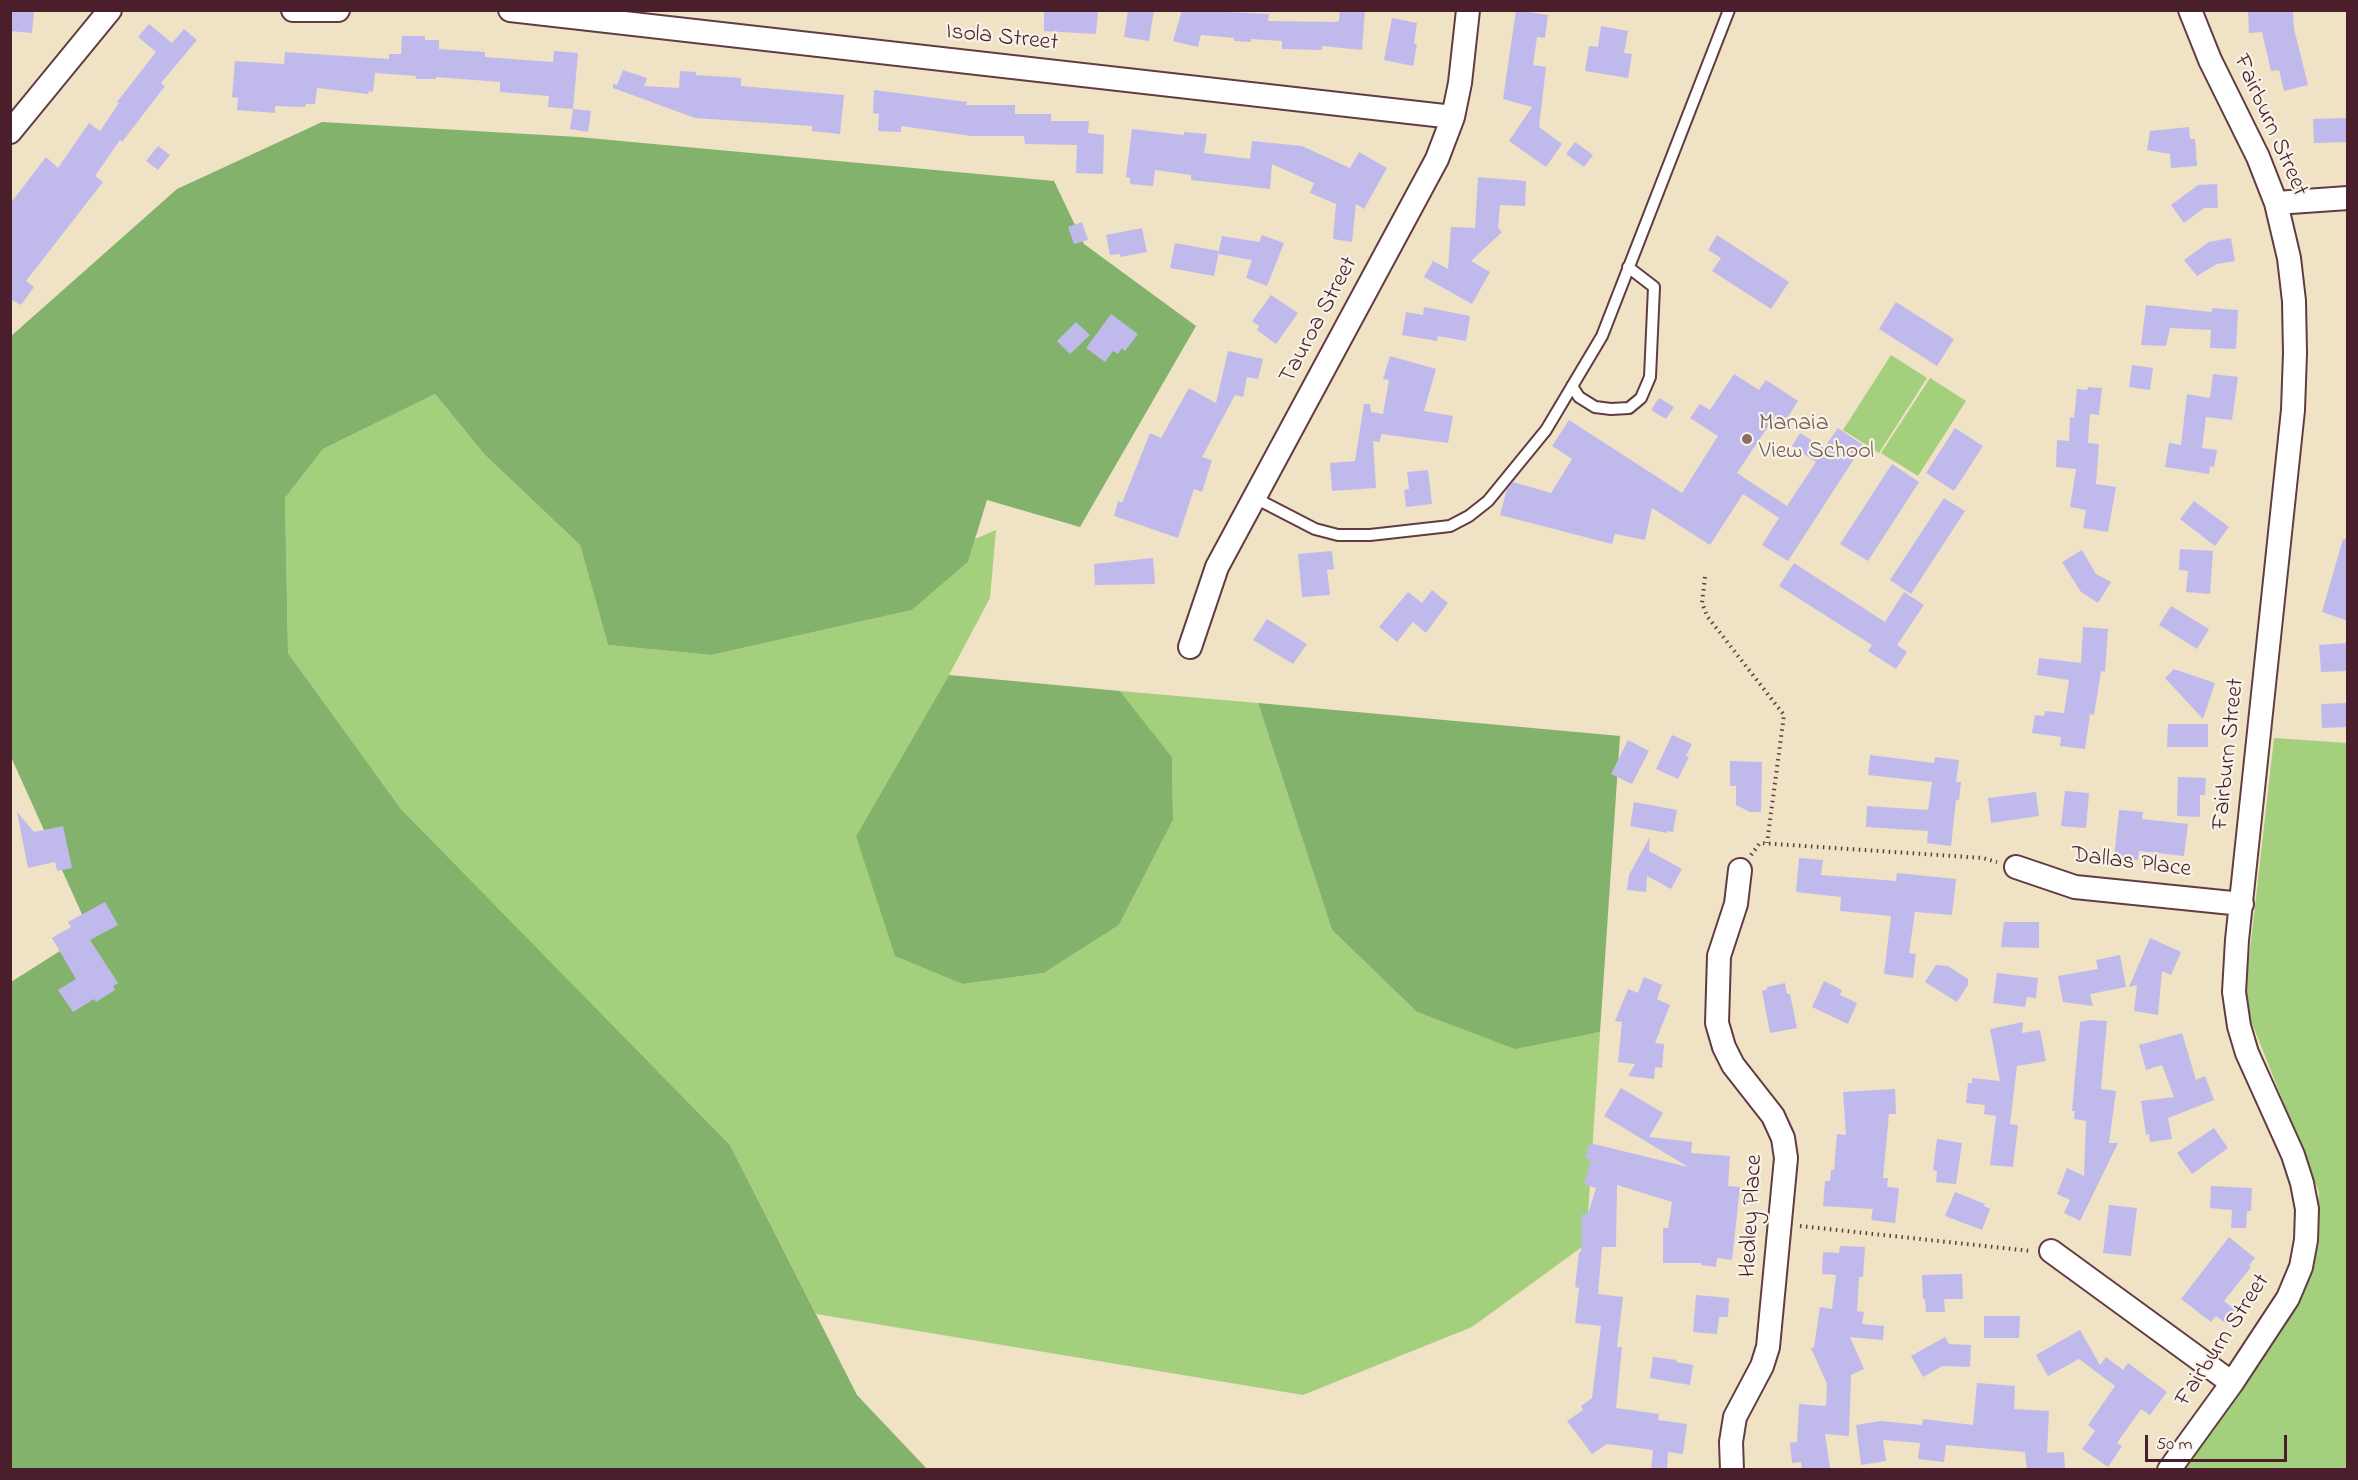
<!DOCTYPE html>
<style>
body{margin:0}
#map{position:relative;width:2358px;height:1480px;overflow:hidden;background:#efe2c5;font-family:"Indie Flower",sans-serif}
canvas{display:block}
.frame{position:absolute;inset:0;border:12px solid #4a1f2b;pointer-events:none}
.scale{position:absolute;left:2145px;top:1435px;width:142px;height:27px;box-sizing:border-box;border:3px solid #4a1f2b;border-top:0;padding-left:8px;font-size:18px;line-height:21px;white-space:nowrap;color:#4a1f2b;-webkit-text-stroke:4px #f7f3e8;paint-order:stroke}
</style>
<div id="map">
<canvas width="2358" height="1480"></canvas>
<div class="frame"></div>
<div class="scale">50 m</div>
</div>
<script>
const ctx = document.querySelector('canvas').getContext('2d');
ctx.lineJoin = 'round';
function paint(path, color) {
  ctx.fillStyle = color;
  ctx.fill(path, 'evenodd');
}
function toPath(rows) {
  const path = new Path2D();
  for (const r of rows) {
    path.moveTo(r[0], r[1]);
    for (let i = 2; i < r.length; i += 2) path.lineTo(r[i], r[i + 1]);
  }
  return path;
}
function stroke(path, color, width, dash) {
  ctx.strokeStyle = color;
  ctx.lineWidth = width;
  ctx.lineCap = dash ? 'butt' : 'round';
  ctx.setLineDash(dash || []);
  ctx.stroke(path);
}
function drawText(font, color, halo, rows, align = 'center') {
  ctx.font = font + ' "Indie Flower",sans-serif';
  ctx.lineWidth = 4.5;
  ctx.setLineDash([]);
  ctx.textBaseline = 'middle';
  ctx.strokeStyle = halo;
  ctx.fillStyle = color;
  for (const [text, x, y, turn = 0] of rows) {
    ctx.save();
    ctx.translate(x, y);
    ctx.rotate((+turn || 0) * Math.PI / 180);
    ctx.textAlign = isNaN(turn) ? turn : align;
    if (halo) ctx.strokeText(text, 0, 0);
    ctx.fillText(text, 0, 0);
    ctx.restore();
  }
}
paint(toPath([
 [1891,355,1927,378,1879,453,1843,430],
 [1930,378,1966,401,1918,476,1881,453],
 [435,394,485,455,580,545,608,645,711,655,912,610,968,562,975,539,996,530,990,598,949,675,856,836,963,984,1044,973,1119,925,1173,820,1172,757,1120,691,1258,703,1332,930,1417,1012,1515,1048,1600,1032,1586,1244,1472,1327,1303,1395,816,1314,730,1145,401,809,288,653,285,498,323,449],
 [2274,738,2347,743,2347,1469,2174,1470,2313,1268,2319,1192,2244,1003]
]), '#a4d07d');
paint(toPath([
 [322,122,578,137,1054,181,1084,244,1196,326,1080,527,987,500,968,562,912,610,711,655,608,645,580,545,485,455,435,394,323,449,285,498,288,653,401,809,730,1145,857,1395,927,1469,11,1469,11,982,90,932,11,757,10,337,177,189],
 [949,675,1120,691,1172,757,1173,820,1119,925,1044,973,963,984,895,956,856,836],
 [1258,703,1620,736,1600,1032,1515,1049,1417,1012,1332,930]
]), '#83b26c');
paint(toPath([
 [10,10,34,10,32,33,10,31],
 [1044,10,1098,10,1096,34,1044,31],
 [1128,10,1154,10,1149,41,1124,37],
 [1182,10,1269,14,1268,21,1336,22,1339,21,1340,10,1365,10,1362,50,1322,46,1322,50,1282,49,1282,41,1251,39,1251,42,1234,41,1234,38,1201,35,1198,47,1173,41],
 [1516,10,1548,15,1545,38,1537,37,1533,65,1546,67,1539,127,1562,144,1546,167,1509,141,1532,107,1503,99],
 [2248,10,2293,10,2294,29,2308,85,2284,91,2279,70,2271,71,2262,32,2249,33],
 [1392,18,1417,23,1414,43,1417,44,1413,66,1384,60],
 [149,24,172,43,184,29,197,40,161,83,165,86,122,142,120,140,95,176,103,182,26,281,34,287,21,305,10,299,10,204,46,157,58,168,89,123,100,131,119,103,117,102,156,52,138,37],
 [1601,26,1628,31,1624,53,1632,54,1628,78,1585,71,1589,46,1598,47],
 [402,36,425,36,425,40,439,40,439,49,485,52,485,57,553,62,554,51,578,53,573,109,548,107,549,96,500,92,500,82,436,77,436,79,416,79,416,76,375,73,373,92,369,91,368,94,317,88,315,104,306,104,305,107,275,106,275,113,237,110,238,98,232,97,235,61,284,64,285,52,389,59,389,54,401,54],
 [623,70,647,78,644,86,679,88,680,71,696,72,696,75,741,78,741,86,844,95,840,134,812,131,812,126,695,118,613,88,613,84,617,85],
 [874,90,967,102,966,105,1015,105,1015,114,1051,114,1051,121,1089,121,1088,133,1104,135,1103,174,1076,173,1077,145,1025,144,1024,136,971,136,901,126,901,132,878,131,879,114,873,113],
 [573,109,591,111,588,132,570,129],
 [2348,118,2348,142,2314,143,2313,119],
 [2189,127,2190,139,2195,139,2197,166,2171,168,2170,154,2147,150,2150,131],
 [1132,129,1184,135,1184,132,1207,134,1204,153,1250,159,1252,141,1302,146,1350,168,1359,152,1387,168,1364,209,1356,204,1352,242,1333,239,1336,204,1310,193,1314,183,1272,164,1270,189,1191,180,1191,175,1155,170,1153,186,1130,184,1130,178,1126,177],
 [1575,142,1593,155,1584,167,1566,154],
 [158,146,170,155,158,170,146,161],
 [1478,177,1526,181,1525,206,1500,205,1498,228,1502,232,1471,261,1490,272,1472,304,1424,277,1433,261,1448,269,1451,227,1475,228],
 [2217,184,2218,208,2204,208,2184,223,2171,205,2198,185],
 [1082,222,1088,240,1074,244,1068,227],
 [1142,228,1147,252,1120,257,1120,254,1110,255,1106,235],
 [1262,235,1284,243,1267,286,1246,278,1252,260,1218,254,1222,236,1259,242],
 [1717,235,1789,282,1771,309,1712,271,1721,258,1708,250],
 [2231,238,2235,261,2217,264,2197,276,2184,260,2209,242],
 [1175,243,1219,251,1214,276,1170,268],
 [1271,295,1298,313,1276,344,1257,330,1259,326,1252,321],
 [1896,302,1954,339,1937,366,1879,329],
 [2146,305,2212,312,2212,308,2238,310,2236,349,2210,348,2211,330,2170,328,2166,346,2141,345],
 [1424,307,1470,316,1466,341,1438,336,1437,341,1402,335,1406,312,1423,315],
 [1111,314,1138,334,1125,351,1122,348,1118,354,1113,351,1105,362,1086,348],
 [1076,322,1090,335,1070,354,1057,341],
 [1228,351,1263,359,1258,379,1247,377,1243,397,1235,395,1202,457,1212,460,1202,492,1194,489,1178,538,1114,516,1118,501,1122,503,1150,433,1161,438,1189,388,1216,403],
 [1390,356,1436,369,1424,411,1453,416,1448,443,1381,434,1380,442,1373,441,1376,488,1332,491,1330,463,1355,461,1364,404,1370,404,1371,412,1383,414,1389,380,1383,379],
 [2132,365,2153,368,2150,390,2129,387],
 [1734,374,1759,390,1766,380,1798,401,1781,428,1771,422,1737,473,1787,506,1816,462,1792,446,1800,433,1824,448,1838,428,1863,445,1788,561,1762,545,1779,518,1743,494,1710,545,1652,508,1645,540,1615,534,1612,544,1500,515,1507,489,1513,482,1551,493,1572,459,1552,446,1569,420,1682,493,1718,436,1690,418,1700,404,1710,410],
 [2213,374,2238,377,2232,420,2206,417,2202,448,2217,450,2214,467,2210,466,2209,474,2165,467,2169,443,2181,445,2187,394,2210,398],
 [2088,387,2102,388,2099,415,2090,414,2088,443,2099,444,2096,484,2116,487,2108,532,2083,528,2086,510,2070,507,2076,469,2056,467,2057,440,2069,441,2070,417,2074,418,2077,389,2087,390],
 [1659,398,1674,407,1666,419,1651,410],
 [1955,428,1983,446,1954,491,1926,473],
 [1892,464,1919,482,1868,561,1840,544],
 [1428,470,1432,504,1406,507,1404,490,1409,489,1407,472],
 [1944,498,1965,511,1911,594,1890,580],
 [2194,501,2229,527,2215,546,2180,519],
 [2343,539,2348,539,2348,621,2322,612],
 [2180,549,2213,551,2210,594,2186,592,2188,571,2179,570],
 [2082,550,2096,574,2111,582,2098,603,2081,592,2062,562],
 [1332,551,1334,569,1327,570,1330,595,1302,597,1298,554],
 [1153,558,1155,584,1095,585,1094,564],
 [1794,563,1885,622,1904,592,1924,605,1897,645,1907,652,1896,669,1868,651,1872,645,1779,586],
 [1432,590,1448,603,1426,633,1413,622,1397,642,1379,627,1408,592,1422,603],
 [2171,606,2209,629,2197,649,2159,625],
 [1267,619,1307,644,1293,664,1253,640],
 [2083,627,2108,629,2105,672,2101,671,2094,715,2090,714,2085,749,2060,746,2061,737,2032,733,2035,715,2044,716,2045,711,2064,713,2069,680,2037,675,2039,658,2081,663],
 [2348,643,2348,671,2321,672,2319,645],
 [2174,669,2215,683,2203,719,2165,678],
 [2348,703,2348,727,2322,728,2321,704],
 [2168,724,2208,724,2208,747,2167,747],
 [1672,735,1692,744,1686,756,1689,757,1678,779,1656,769],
 [1628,740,1649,751,1632,784,1611,774],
 [1870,755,1934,763,1935,757,1959,760,1956,782,1961,782,1959,800,1956,800,1951,846,1927,843,1928,831,1866,827,1867,806,1928,810,1932,782,1868,775],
 [1730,761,1762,762,1761,812,1750,812,1736,805,1736,786,1730,786],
 [2178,777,2206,778,2205,795,2200,795,2200,817,2177,816],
 [2065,791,2089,793,2086,828,2061,826],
 [2036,792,2039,816,1991,823,1988,798],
 [1634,802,1677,810,1673,832,1667,831,1667,833,1630,826],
 [2119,810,2143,812,2142,819,2188,824,2184,856,2139,851,2138,860,2114,858],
 [17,812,34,832,63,826,72,868,57,871,55,862,28,868],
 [1650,837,1649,851,1682,869,1671,889,1647,876,1646,892,1627,890,1629,875],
 [1799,858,1823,860,1821,875,1896,881,1897,873,1956,879,1952,915,1915,912,1909,953,1916,954,1913,978,1884,974,1891,916,1840,911,1841,897,1796,892],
 [105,902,118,925,90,940,118,983,113,986,115,990,96,1002,94,999,73,1012,58,990,76,979,52,938,71,927,68,922],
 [2004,922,2039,922,2039,948,2001,947],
 [2150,938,2181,952,2171,975,2162,971,2158,1015,2134,1011,2137,985,2129,987],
 [2120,955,2126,987,2090,994,2093,1006,2063,1002,2058,976,2098,969,2096,960],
 [1936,965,1948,966,1968,979,1968,985,1957,1002,1925,982],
 [1997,973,2038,978,2036,998,2027,997,2025,1007,1993,1003],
 [1644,977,1662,985,1657,999,1670,1005,1655,1043,1664,1044,1662,1068,1655,1067,1654,1079,1628,1076,1635,1064,1618,1062,1622,1022,1615,1021,1628,989,1638,993],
 [1824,981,1842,990,1840,995,1857,1003,1848,1024,1812,1007],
 [1785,983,1787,994,1790,994,1797,1028,1770,1033,1762,991,1767,989,1767,987],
 [2091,1020,2107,1021,2101,1089,2116,1091,2109,1143,2118,1143,2080,1221,2064,1213,2070,1200,2057,1194,2067,1168,2084,1176,2086,1121,2074,1119,2075,1111,2072,1111,2080,1022],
 [2023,1022,2022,1033,2040,1030,2046,1061,2017,1066,2010,1124,2018,1125,2013,1167,1990,1165,1996,1116,1984,1114,1985,1105,1966,1103,1968,1083,1972,1083,1972,1078,2000,1081,1990,1029],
 [2182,1033,2196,1080,2205,1076,2214,1100,2168,1118,2172,1139,2150,1142,2149,1134,2146,1135,2141,1101,2174,1097,2162,1065,2146,1070,2139,1045],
 [1621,1088,1663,1113,1649,1137,1692,1142,1691,1153,1730,1156,1728,1186,1740,1187,1732,1260,1717,1258,1716,1267,1701,1265,1701,1263,1663,1263,1663,1228,1668,1228,1672,1202,1617,1185,1616,1247,1602,1247,1598,1294,1623,1297,1617,1347,1622,1347,1616,1408,1659,1414,1658,1420,1687,1424,1683,1454,1668,1452,1667,1470,1651,1470,1653,1450,1607,1444,1592,1454,1567,1421,1583,1410,1581,1406,1592,1398,1601,1326,1575,1323,1579,1288,1575,1287,1579,1252,1581,1252,1582,1214,1588,1214,1596,1188,1584,1184,1591,1160,1585,1158,1590,1143,1688,1167,1604,1116],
 [1895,1089,1896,1114,1889,1114,1883,1178,1888,1178,1887,1187,1899,1188,1895,1223,1871,1220,1873,1209,1823,1206,1825,1181,1830,1181,1831,1170,1834,1170,1837,1134,1846,1135,1843,1092],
 [2214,1128,2228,1148,2192,1174,2177,1153],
 [1937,1139,1962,1143,1956,1184,1936,1182,1937,1171,1933,1170],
 [2211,1186,2252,1188,2251,1211,2247,1211,2246,1228,2231,1228,2232,1210,2210,1208],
 [1955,1192,1985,1204,1984,1206,1990,1209,1982,1230,1945,1216],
 [2109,1205,2137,1208,2131,1256,2103,1253],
 [2229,1237,2255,1258,2249,1265,2251,1267,2224,1301,2238,1312,2228,1325,2216,1316,2211,1322,2181,1299],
 [1840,1246,1865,1247,1863,1277,1859,1277,1857,1311,1864,1312,1862,1324,1884,1326,1883,1340,1850,1337,1864,1369,1851,1375,1849,1436,1825,1434,1830,1468,1802,1470,1801,1462,1792,1463,1790,1443,1797,1442,1799,1404,1826,1406,1827,1384,1811,1348,1814,1347,1820,1307,1832,1309,1836,1275,1822,1274,1823,1252,1839,1253],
 [1962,1274,1963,1299,1944,1299,1945,1312,1926,1312,1925,1299,1923,1299,1922,1275],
 [1696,1295,1729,1298,1728,1317,1719,1317,1717,1334,1693,1332],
 [1984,1316,2020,1316,2019,1338,1984,1338],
 [2080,1330,2100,1365,2106,1357,2123,1370,2128,1363,2167,1392,2150,1415,2141,1409,2117,1443,2122,1446,2108,1467,2082,1449,2095,1431,2088,1425,2115,1386,2079,1359,2048,1376,2036,1355],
 [1945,1337,1949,1344,1971,1345,1970,1367,1942,1366,1923,1377,1911,1356],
 [1653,1357,1677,1360,1676,1362,1693,1365,1690,1385,1650,1378],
 [1977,1383,2015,1386,2014,1409,2049,1411,2047,1453,2064,1452,2065,1470,2027,1470,2025,1452,1946,1445,1944,1462,1918,1459,1920,1443,1883,1440,1886,1461,1861,1465,1856,1425,1881,1421,1922,1425,1923,1419,1973,1425]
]), '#c0baec');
const lane = toPath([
 [1572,386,1579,397,1595,407,1611,409,1629,408,1641,398,1650,377,1654,287,1628,267],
 [1255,498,1315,529,1338,535,1370,535,1450,526,1469,516,1488,501,1546,430,1602,336,1729,10]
]);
const street = toPath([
 [293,10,338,10],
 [510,10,1453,117],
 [10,132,110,10],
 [2276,203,2348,198],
 [1190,647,1217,567,1437,159,1453,117,1460,83,1468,10],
 [2016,867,2075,887,2242,904],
 [2051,1251,2232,1383],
 [1732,1470,1731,1442,1735,1417,1762,1366,1768,1347,1786,1158,1783,1138,1773,1116,1733,1065,1724,1047,1717,1023,1719,956,1736,904,1740,870],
 [2169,1470,2232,1383,2288,1298,2301,1267,2306,1240,2307,1209,2302,1183,2293,1155,2247,1053,2239,1026,2234,992,2237,940,2293,410,2295,353,2294,301,2289,258,2276,203,2258,157,2210,60,2190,10]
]);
stroke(lane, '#633c42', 14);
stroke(street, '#633c42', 26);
stroke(toPath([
 [1705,577,1702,603,1707,616,1784,715,1767,843],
 [1751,855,1760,843,1983,858,1997,862],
 [1800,1226,2031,1251]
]), '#633c42', 4, [1.5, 4.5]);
stroke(lane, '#fff', 10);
stroke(street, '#fff', 22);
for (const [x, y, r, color] of [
 [1747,439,6,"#8d6e63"]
]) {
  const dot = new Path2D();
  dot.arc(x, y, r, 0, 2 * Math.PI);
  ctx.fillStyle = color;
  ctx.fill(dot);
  stroke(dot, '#f7f3e8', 2);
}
drawText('24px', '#4a1f2b', '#f7f3e8', [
 ["Isola Street",1002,39,6],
 ["Fairburn Street",2269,126,66],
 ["Tauroa Street",1320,321,-62],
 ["Fairburn Street",2230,754,-84],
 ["Dallas Place",2131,864,7],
 ["Hedley Place",1753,1216,-87],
 ["Fairburn Street",2224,1341,-57]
]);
drawText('24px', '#785e54', '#f7f3e8', [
 ["Manaia",1759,425],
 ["View School",1759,453]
], 'left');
</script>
